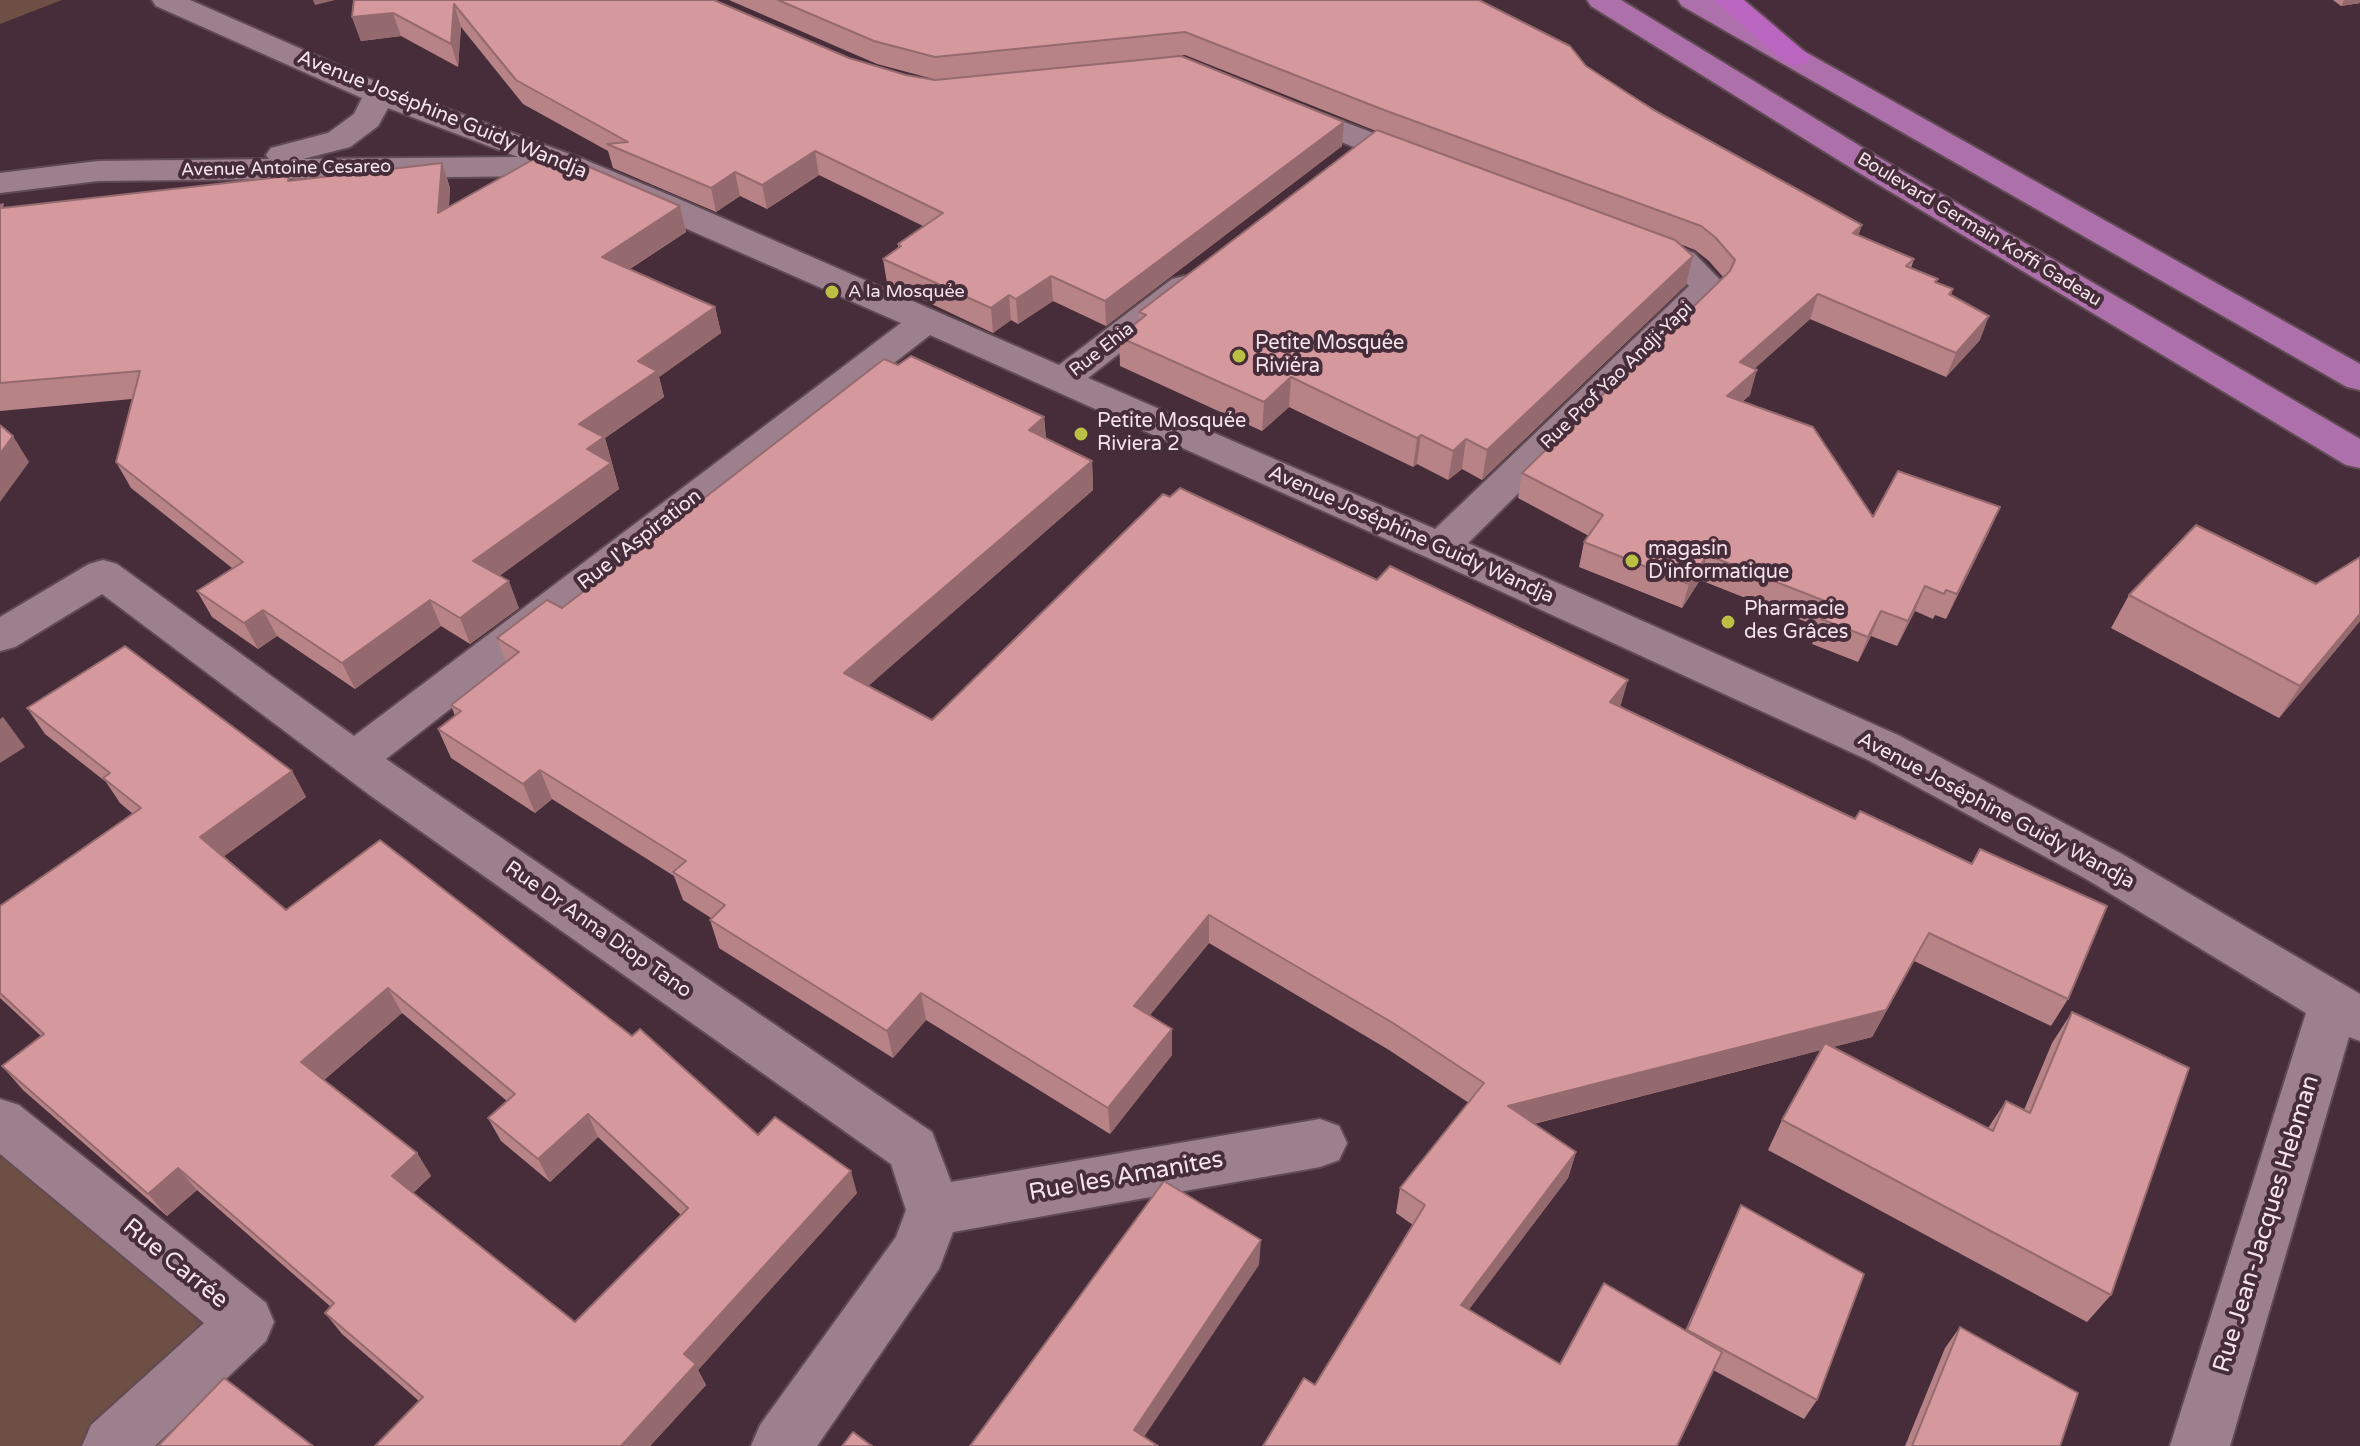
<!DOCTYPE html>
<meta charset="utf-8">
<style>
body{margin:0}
canvas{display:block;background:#462d39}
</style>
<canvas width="2360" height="1446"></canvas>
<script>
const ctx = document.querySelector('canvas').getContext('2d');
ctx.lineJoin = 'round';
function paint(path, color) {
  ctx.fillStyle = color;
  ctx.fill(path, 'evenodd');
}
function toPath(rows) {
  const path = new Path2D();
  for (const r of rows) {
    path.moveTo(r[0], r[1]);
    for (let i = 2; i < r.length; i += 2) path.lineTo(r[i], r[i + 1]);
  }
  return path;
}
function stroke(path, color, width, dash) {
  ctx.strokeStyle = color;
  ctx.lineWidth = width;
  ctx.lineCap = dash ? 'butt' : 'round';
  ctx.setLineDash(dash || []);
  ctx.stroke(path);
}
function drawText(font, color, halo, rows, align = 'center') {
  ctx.font = font + ' "Varela Round",sans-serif';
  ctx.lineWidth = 8;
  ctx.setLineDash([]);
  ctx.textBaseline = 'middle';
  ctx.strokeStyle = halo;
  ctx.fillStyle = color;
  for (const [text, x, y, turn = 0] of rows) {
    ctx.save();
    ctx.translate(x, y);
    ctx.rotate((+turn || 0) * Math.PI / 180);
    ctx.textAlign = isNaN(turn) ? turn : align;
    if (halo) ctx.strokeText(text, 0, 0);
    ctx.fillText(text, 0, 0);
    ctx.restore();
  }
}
paint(toPath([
 [0,0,62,0,0,24],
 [0,1141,216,1337,98,1446,0,1446]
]), '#6d4f45');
const minor = toPath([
 [152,0,190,0,390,88,583,159,679,199,1059,365,1172,279,1184,276,1196,279,1201,286,1196,293,1088,378,1435,529,1689,286,1670,267,1624,250,1619,243,1624,236,1636,233,1694,253,1726,286,1721,293,1468,543,1900,736,2122,854,2360,994,2360,1041,2349,1037,2230,1446,2170,1446,2306,1013,2088,880,1868,760,1426,557,930,335,386,759,932,1132,951,1182,1320,1119,1339,1126,1347,1143,1339,1160,1320,1167,953,1232,939,1269,817,1446,751,1446,760,1425,896,1237,906,1210,891,1164,371,796,102,594,15,647,0,651,0,617,89,564,103,560,117,564,354,736,901,323,555,171,542,176,98,181,0,193,0,173,98,161,269,159,266,155,271,148,328,133,354,114,362,98,156,6,152,0],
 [388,108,518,157,303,159,350,147,378,126,388,108],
 [1289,101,1429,154,1434,161,1429,168,1418,171,1407,168,1278,117,1274,110,1278,103,1289,101],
 [0,1099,19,1105,266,1303,274,1322,266,1341,155,1446,82,1446,91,1425,204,1323,0,1154,0,1099]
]);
const major = toPath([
 [1587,0,1621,0,1878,157,2360,439,2360,468,2346,465,1856,171,1591,6,1587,0],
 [1678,0,1713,0,2360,364,2360,390,2347,387,1682,6,1678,0]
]);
const highway = toPath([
 [1713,0,1744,0,1811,57,1806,63,1796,66,1786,63,1713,0]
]);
stroke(minor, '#604b55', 4);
stroke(major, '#604b55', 4);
stroke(highway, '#604b55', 4);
paint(minor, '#9d808d');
paint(major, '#ae70ab');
paint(highway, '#ba65bf');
paint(toPath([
 [354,0,714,0,849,58,906,75,1342,146,1106,326,1053,301,1018,324,1011,320,993,333,887,283,883,259,898,249,898,244,923,226,819,175,767,209,740,196,716,212,613,168,608,151,523,104,461,27,458,67,401,36,361,41,352,17],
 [729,0,1479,0,1858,236,1914,259,1911,268,1937,282,1953,289,1951,295,1980,340,1946,377,1810,319,1754,369,1750,395,1742,402,1873,517,1989,532,1946,619,1935,615,1933,619,1915,611,1897,646,1871,636,1858,662,1812,644,1819,627,1700,580,1682,608,1579,567,1584,542,1589,536,1518,498,1522,473,1723,277,1709,261,1695,250,1680,244,1693,256,1686,285,1482,480,1462,469,1448,480,1417,464,1413,467,1289,407,1262,431,1120,366,1119,337,1139,321,1139,312,1376,131,1185,55,937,80,877,64],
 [2333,0,2360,0,2360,3,2341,6],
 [442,163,450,188,449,206,680,206,686,232,630,269,715,307,721,333,659,377,664,397,605,438,619,489,499,576,519,608,470,644,441,626,355,689,277,636,258,649,212,617,197,591,232,568,131,488,116,462,132,399,0,411,0,205,5,208,291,181],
 [898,365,1044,417,1046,438,1092,461,1093,490,868,686,932,720,1620,707,2068,999,2051,1026,1914,961,1872,1037,1833,1047,1988,1128,2006,1101,2024,1110,2052,1043,2072,1012,2111,1295,2087,1322,1768,1150,1782,1120,1821,1050,1534,1124,1576,1152,1568,1178,1469,1309,1560,1364,1685,1331,1741,1205,1817,1400,1804,1419,1713,1370,1315,1385,1413,1225,1396,1213,1400,1188,1469,1103,1389,1050,1209,943,1150,1015,1172,1029,1172,1055,1110,1134,926,1020,893,1058,719,948,710,920,711,918,683,900,674,876,552,799,535,813,451,758,438,729,455,716,451,705,506,662,497,638,562,608],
 [2360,557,2360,621,2279,718,2111,628,2129,595,2316,584],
 [27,708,292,771,306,797,224,856,286,910,758,1135,857,1193,698,1370,706,1385,650,1446,375,1446,419,1401,342,1334,325,1313,331,1307,197,1190,167,1216,23,1090,2,1066,41,1036,0,998,0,906,133,814,120,803,106,782,45,734],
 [402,1013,507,1101,488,1118,501,1141,550,1182,598,1137,681,1215,575,1322,413,1193,431,1176,417,1153,324,1080],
 [1960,1327,2060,1446,1905,1446,1945,1348]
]), '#b78387');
paint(toPath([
 [313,0,335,0,315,5],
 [2344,0,2360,0,2360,3,2341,6],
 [454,4,461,27,458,67,451,44],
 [393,13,401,36,361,41,352,17],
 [1344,122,1342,146,1106,326,1105,301],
 [815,151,819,175,767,209,762,185],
 [442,163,450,188,447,238,438,213],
 [735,172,740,196,716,212,711,188],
 [680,206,686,232,609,282,602,257],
 [1862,225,1854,249,1853,233],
 [1693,256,1686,285,1482,480,1487,450],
 [1051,276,1053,301,1018,324,1016,299],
 [1818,294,1810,319,1734,387,1740,362],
 [1009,295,1011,320,993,333,991,308],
 [715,307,721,333,659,377,664,397,605,438,619,489,483,588,473,561,579,424,638,361],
 [1989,316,1980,340,1946,377,1956,353],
 [1757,370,1750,395,1720,421,1727,396],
 [1291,377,1289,407,1262,431,1264,402],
 [1044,417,1046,446,1029,430],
 [1421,435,1417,464,1413,467,1417,438],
 [13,436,29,462,0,502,0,454],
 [1466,439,1462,469,1448,480,1453,451],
 [1092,461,1093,490,850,702,844,673],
 [2000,507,1989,532,1946,619,1957,594],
 [1707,555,1700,580,1682,608,1689,584],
 [509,581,519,608,470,644,460,618],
 [1925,586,1915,611,1897,646,1908,621],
 [430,600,441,626,355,689,342,663],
 [263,610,277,636,258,649,244,623],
 [1881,611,1871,636,1858,662,1868,637],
 [2360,614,2360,621,2279,718,2300,686],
 [1628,680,1620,708,1610,702],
 [3,717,25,747,0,763,0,719],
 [540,770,552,799,535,813,523,784],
 [292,771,306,797,216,862,200,837],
 [1209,915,1209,943,1135,1033,1134,1006],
 [1929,933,1872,1037,1501,1132,1508,1106],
 [388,988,402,1013,317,1086,301,1062],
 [921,993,926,1020,893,1058,887,1031],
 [1172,1029,1172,1055,1110,1134,1108,1108],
 [588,1114,598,1137,550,1182,538,1159],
 [1576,1152,1568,1178,1455,1328,1461,1305],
 [417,1153,431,1176,407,1198,392,1176],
 [178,1168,197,1190,167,1216,148,1194],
 [851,1171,857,1193,698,1370,706,1385,650,1446,621,1446,684,1354],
 [1261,1240,1259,1265,1138,1446,1134,1430]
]), '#956a6e');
const building = toPath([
 [354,0,714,0,849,58,906,75,935,80,1181,56,1344,122,1105,301,1051,276,1016,299,1009,295,991,308,883,259,901,246,898,244,943,213,815,151,762,185,735,172,711,188,607,144,628,142,516,80,454,4,451,44,393,13,352,17,354,0],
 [778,0,1479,0,1570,46,1586,66,1652,109,1862,225,1853,233,1914,259,1906,266,1938,279,1935,282,1953,289,1949,294,1989,316,1956,353,1818,294,1740,362,1757,370,1727,396,1813,427,1873,517,1898,471,2000,507,1957,594,1946,590,1944,594,1925,586,1908,621,1881,611,1868,637,1821,619,1830,603,1707,555,1689,584,1584,542,1603,515,1522,473,1730,271,1735,260,1715,237,1701,226,1384,110,1185,32,935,57,874,41,778,0],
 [1377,130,1675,240,1693,256,1487,450,1466,439,1453,451,1421,435,1417,438,1291,377,1264,402,1119,337,1146,315,1139,312,1377,130],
 [550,150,680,206,602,257,715,307,638,361,657,371,579,424,604,437,587,449,611,463,473,561,509,581,460,618,430,600,342,663,263,610,244,623,197,591,243,562,116,462,140,371,0,383,0,205,3,204,2,208,289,176,288,181,442,163,438,213,550,150],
 [911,356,1044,417,1029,430,1092,461,844,673,932,720,1163,494,1170,497,1180,488,1377,580,1390,566,1628,680,1610,702,1855,819,1860,811,1972,864,1980,849,2107,906,2068,999,1929,933,1886,1010,1508,1106,1576,1152,1461,1305,1560,1364,1604,1283,1722,1352,1677,1446,1263,1446,1304,1378,1315,1385,1425,1205,1400,1188,1484,1083,1393,1023,1209,915,1134,1006,1172,1029,1108,1108,921,993,887,1031,710,920,725,905,673,872,686,861,540,770,523,784,438,729,461,711,451,705,519,652,497,638,547,600,562,608,884,359,898,365,911,356],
 [0,425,13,436,0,454,0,425],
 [2196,525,2316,584,2360,557,2360,614,2300,686,2129,595,2196,525],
 [125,646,292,771,200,837,286,910,380,840,632,1036,640,1029,758,1135,775,1117,851,1171,684,1354,696,1364,621,1446,375,1446,423,1397,325,1313,334,1303,178,1168,148,1194,2,1066,44,1034,0,993,0,906,141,808,103,778,110,773,27,708,125,646],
 [388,988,515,1094,488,1118,538,1159,588,1114,688,1208,575,1322,392,1176,417,1153,301,1062,388,988],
 [2072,1012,2189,1068,2111,1295,1782,1120,1825,1043,1993,1131,2006,1101,2030,1113,2072,1012],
 [1164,1181,1261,1240,1134,1430,1158,1446,970,1446,1164,1181],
 [1741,1205,1864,1274,1817,1400,1687,1330,1741,1205],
 [1960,1327,2078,1393,2060,1446,1912,1446,1960,1327],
 [224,1378,313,1446,158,1446,224,1378],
 [853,1432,872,1446,842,1446,853,1432]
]);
paint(building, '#d5989d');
stroke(building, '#956a6e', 2);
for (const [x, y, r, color] of [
 [832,292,8,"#bbc045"],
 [1239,356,8,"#bbc045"],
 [1081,434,8,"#bbc045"],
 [1632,561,8,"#bbc045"],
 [1728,622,8,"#bbc045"]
]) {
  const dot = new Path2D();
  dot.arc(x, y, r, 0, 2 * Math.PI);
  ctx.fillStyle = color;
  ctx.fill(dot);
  stroke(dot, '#462d39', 3);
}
drawText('18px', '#f4e4eb', '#462d39', [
 ["Avenue Antoine Cesareo",286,169,-1],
 ["Boulevard Germain Koffi Gadeau",1979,230,31],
 ["Rue Ehia",1102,350,-38],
 ["Rue Prof Yao Andji-Yapi",1617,376,-44]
]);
drawText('18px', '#f4e4eb', '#462d39', [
 ["A la Mosquée",848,292]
], 'left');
drawText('20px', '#f4e4eb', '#462d39', [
 ["Avenue Joséphine Guidy Wandja",442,115,22],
 ["Avenue Joséphine Guidy Wandja",1411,535,24],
 ["Rue l'Aspiration",640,540,-38],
 ["Avenue Joséphine Guidy Wandja",1996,811,28],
 ["Rue Dr Anna Diop Tano",598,930,35]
]);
drawText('20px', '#f4e4eb', '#462d39', [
 ["Petite Mosquée",1255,344],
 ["Riviéra",1255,367],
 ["Petite Mosquée",1097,422],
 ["Riviera 2",1097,445],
 ["magasin",1648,550],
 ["D'informatique",1648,573],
 ["Pharmacie",1744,610],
 ["des Grâces",1744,633]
], 'left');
drawText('24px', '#f4e4eb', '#462d39', [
 ["Rue les Amanites",1126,1177,-10],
 ["Rue Jean-Jacques Hebman",2267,1224,-73],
 ["Rue Carrée",175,1264,39]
]);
</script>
